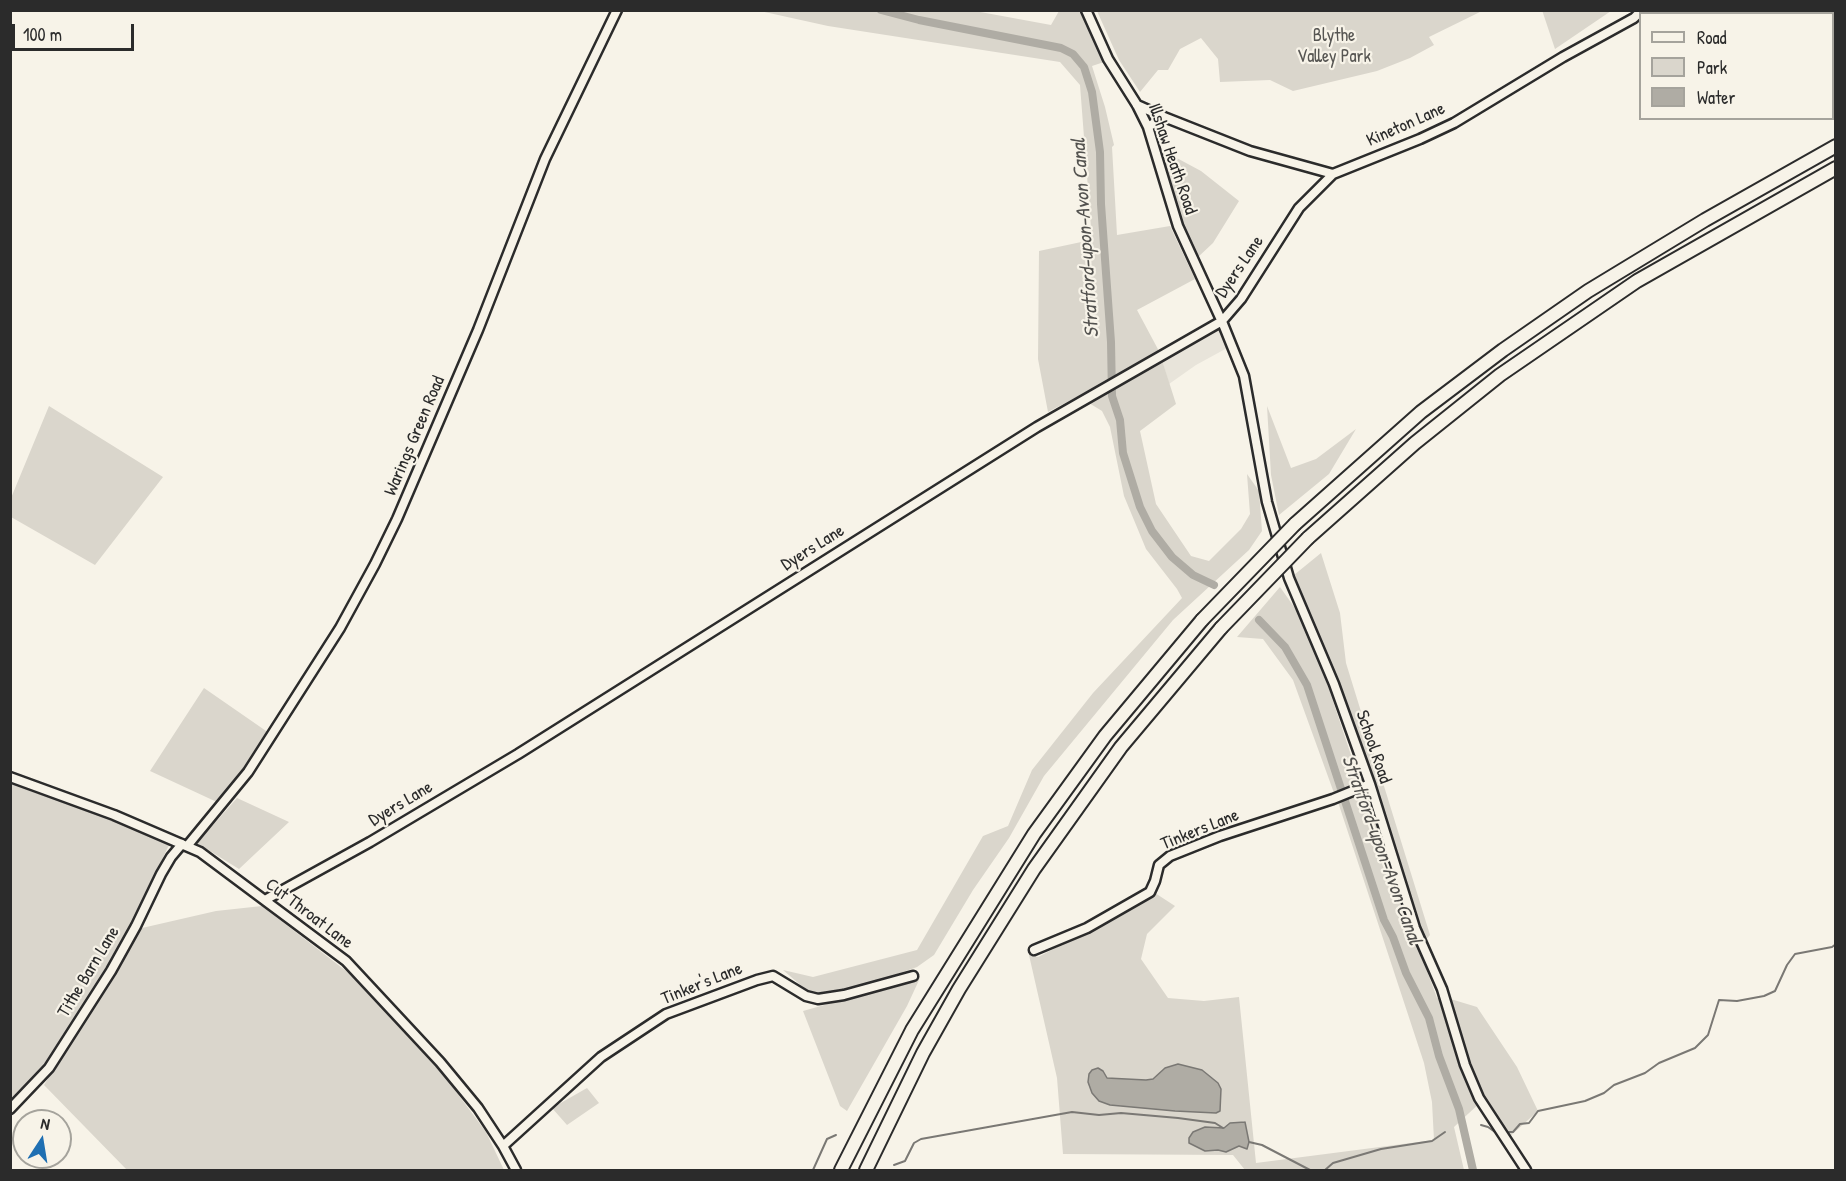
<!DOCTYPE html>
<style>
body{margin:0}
#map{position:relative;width:1846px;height:1181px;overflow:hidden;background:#f7f3e8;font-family:"Patrick Hand",sans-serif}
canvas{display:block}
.frame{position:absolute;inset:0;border:12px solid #2b2b2b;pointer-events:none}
.legend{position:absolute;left:1639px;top:12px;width:195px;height:108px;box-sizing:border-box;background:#f7f3e8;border:2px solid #a5a39c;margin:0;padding:8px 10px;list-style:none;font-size:18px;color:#2b2b2b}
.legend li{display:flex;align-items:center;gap:12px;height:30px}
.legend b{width:30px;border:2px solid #a5a39c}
.north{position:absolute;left:12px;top:1109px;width:60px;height:60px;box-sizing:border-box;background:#f7f3e8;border:2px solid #a5a39c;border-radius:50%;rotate:12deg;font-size:16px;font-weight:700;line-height:24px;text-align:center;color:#2b2b2b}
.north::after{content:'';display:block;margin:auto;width:21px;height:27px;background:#1f6fb2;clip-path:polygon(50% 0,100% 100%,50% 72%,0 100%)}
.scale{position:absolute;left:12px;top:24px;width:122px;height:27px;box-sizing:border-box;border:3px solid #2b2b2b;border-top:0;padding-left:8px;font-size:18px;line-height:21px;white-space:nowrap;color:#2b2b2b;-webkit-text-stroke:4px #f7f3e8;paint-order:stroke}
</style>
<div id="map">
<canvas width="1846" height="1181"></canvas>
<div class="frame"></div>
<ul class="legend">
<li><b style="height:8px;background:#f7f3e8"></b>Road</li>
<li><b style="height:16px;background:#dad6cc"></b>Park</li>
<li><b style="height:16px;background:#afaca4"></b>Water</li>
</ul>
<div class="north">N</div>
<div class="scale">100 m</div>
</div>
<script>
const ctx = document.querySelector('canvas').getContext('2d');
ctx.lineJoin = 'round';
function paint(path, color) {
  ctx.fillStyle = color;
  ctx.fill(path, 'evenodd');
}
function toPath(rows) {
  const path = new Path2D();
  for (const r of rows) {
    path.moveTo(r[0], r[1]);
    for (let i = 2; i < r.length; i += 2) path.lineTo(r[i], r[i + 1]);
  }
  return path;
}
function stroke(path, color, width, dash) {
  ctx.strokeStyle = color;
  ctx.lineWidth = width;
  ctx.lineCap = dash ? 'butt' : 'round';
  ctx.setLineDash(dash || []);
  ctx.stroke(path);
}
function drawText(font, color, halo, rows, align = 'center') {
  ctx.font = font + ' "Patrick Hand",sans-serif';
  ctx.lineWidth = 4.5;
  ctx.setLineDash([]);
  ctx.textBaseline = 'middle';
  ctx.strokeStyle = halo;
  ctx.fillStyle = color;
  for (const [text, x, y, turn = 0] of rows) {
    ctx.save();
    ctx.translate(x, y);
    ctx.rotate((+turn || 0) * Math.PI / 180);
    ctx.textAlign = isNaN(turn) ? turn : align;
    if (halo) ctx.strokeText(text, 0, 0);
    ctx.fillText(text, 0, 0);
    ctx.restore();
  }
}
paint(toPath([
 [1219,326,1229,347,1196,365,1169,384,1162,360]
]), '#e8e4da');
paint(toPath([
 [1542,10,1611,10,1611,11,1555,49],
 [760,11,975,11,1051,25,1059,11,1082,11,1104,62,1092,66,1105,107,1114,145,1112,147,1117,235,1170,226,1195,279,1137,310,1160,353,1048,412,1038,359,1039,251,1086,241,1091,228,1080,85,1060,62,828,26],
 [1097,11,1482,11,1429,37,1434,45,1410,58,1377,71,1293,91,1270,80,1220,82,1218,59,1201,38,1180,49,1168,70,1158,70,1140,92,1119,60],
 [1160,149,1201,171,1239,201,1213,243,1197,258,1183,224],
 [1162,360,1176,404,1140,431,1156,504,1191,556,1209,561,1241,529,1250,514,1247,474,1259,491,1262,531,1249,550,1173,620,1044,776,1009,838,973,890,934,955,917,967,842,994,812,995,783,970,813,977,917,950,983,836,1008,826,1032,770,1093,693,1182,598,1177,589,1146,549,1124,496,1110,427,1102,411,1089,403],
 [49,406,163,477,95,565,11,517,11,498],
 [1267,406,1291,468,1316,459,1356,429,1329,474,1279,515,1271,475],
 [1321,553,1340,613,1346,663,1430,935,1424,942,1326,659,1294,575],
 [1280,587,1297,611,1317,653,1358,776,1357,784,1334,793,1293,680,1263,639,1237,637],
 [204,688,269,733,219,803,150,771],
 [11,782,30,791,113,819,170,843,127,932,84,1006,44,1068,11,1104],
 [1356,794,1368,799,1372,803,1409,922,1437,998,1444,997,1477,1007,1517,1067,1538,1111,1508,1138,1483,1100,1454,1127,1464,1170,1245,1170,1233,1155,1063,1154,1057,1078,1029,955,1038,957,1145,902,1155,893,1175,906,1147,934,1141,959,1168,998,1204,1001,1239,997,1256,1163,1434,1140,1432,1102,1424,1063,1338,802],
 [237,798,289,822,239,869,197,843],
 [262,906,350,974,446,1078,486,1132,504,1170,127,1170,44,1085,142,928,216,911],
 [920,978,907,1006,847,1111,840,1106,803,1011],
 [587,1088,599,1103,567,1125,552,1108]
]), '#dad6cc');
const water = toPath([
 [1178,1064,1202,1070,1218,1083,1221,1089,1220,1111,1216,1113,1175,1111,1110,1105,1099,1101,1092,1093,1088,1082,1089,1074,1092,1070,1098,1068,1103,1071,1107,1078,1146,1080,1153,1079,1165,1068,1178,1064],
 [1245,1122,1249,1142,1247,1149,1239,1146,1226,1152,1218,1150,1205,1151,1189,1143,1189,1138,1193,1132,1205,1127,1224,1128,1230,1123,1245,1122]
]);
paint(water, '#afaca4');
stroke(water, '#7a7874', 1.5);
stroke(toPath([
 [1481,1125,1488,1127,1495,1132],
 [1509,1132,1513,1132,1520,1124,1529,1123,1538,1111,1585,1101,1604,1093,1614,1085,1645,1073,1659,1063,1695,1048,1708,1035,1719,1000,1737,1001,1764,996,1775,991,1787,965,1795,954,1832,947,1836,944],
 [1249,1142,1262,1145,1310,1170],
 [894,1165,905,1161,914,1143,921,1139,1072,1112,1099,1115,1121,1113,1178,1118,1215,1123,1223,1128],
 [813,1170,827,1139,836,1135],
 [1325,1170,1333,1163,1381,1149,1432,1141,1445,1132]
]), '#7a7874', 2);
stroke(toPath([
 [881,10,919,20,1061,48,1073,54,1084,67,1092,92,1100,152,1101,204,1111,342,1112,396,1120,420,1123,453,1140,507,1152,531,1172,557,1193,575,1214,585],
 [1259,620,1285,647,1307,685,1384,920,1393,937,1406,973,1429,1018,1439,1056,1459,1109,1473,1170]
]), '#afaca4', 8);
const minor = toPath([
 [1086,10,1108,59,1137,105,1148,127,1178,226,1223,324,1244,376,1267,502,1289,578,1334,684,1370,784,1415,928,1442,989,1465,1065,1479,1098,1526,1170],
 [1137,105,1164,117],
 [1148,127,1164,117,1250,151,1333,174,1420,139,1454,123,1563,57,1634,18,1642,10],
 [10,777,114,815,200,852,346,961,440,1062,478,1108,503,1146,516,1170],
 [188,845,248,772,340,628,375,564,397,519,478,330,545,159,617,10],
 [265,900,370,842,518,754,1037,427,1222,321,1241,299,1299,208,1333,174],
 [1034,950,1087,928,1150,892,1155,881,1159,865,1170,856,1220,836,1333,799,1370,784],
 [10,1109,49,1068,111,971,136,926,161,874,171,857,182,844],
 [503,1146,601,1057,666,1014,757,980,773,976,806,996,818,999,844,995,913,976]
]);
const highway = toPath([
 [1295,524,1421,412,1503,350,1588,291,1705,220,1836,146],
 [1308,538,1415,443,1500,375,1637,281,1836,168],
 [841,1170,912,1030,1034,834,1105,736,1202,620],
 [866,1170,923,1053,959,989,1034,869,1121,747,1221,628]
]);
stroke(minor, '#2b2b2b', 13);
stroke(highway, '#2b2b2b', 16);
stroke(minor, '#f7f3e8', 8);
stroke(highway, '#f7f3e8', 12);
const highwayBridge = toPath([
 [1202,620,1295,524],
 [1221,628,1308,538]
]);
stroke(highwayBridge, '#2b2b2b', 16, []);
stroke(highwayBridge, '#f7f3e8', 12);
drawText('18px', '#575653', '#f7f3e8', [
 ["Blythe",1334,36],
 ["Valley Park",1334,57]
]);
drawText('18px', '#2b2b2b', '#f7f3e8', [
 ["Kineton Lane",1406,125,-24],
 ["Illshaw Heath Road",1172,159,71],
 ["Dyers Lane",1240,267,-56],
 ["Warings Green Road",415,436,-67],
 ["Dyers Lane",813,548,-32],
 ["School Road",1373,747,71],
 ["Dyers Lane",401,804,-31],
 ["Tinkers Lane",1200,830,-22],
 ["Cut Throat Lane",309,914,37],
 ["Tithe Barn Lane",89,972,-59],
 ["Tinker's Lane",702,984,-22]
]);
drawText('italic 20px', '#53524f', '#f7f3e8', [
 ["Stratford-upon-Avon Canal",1086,238,-94],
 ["Stratford-upon-Avon Canal",1381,850,70]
]);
</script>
